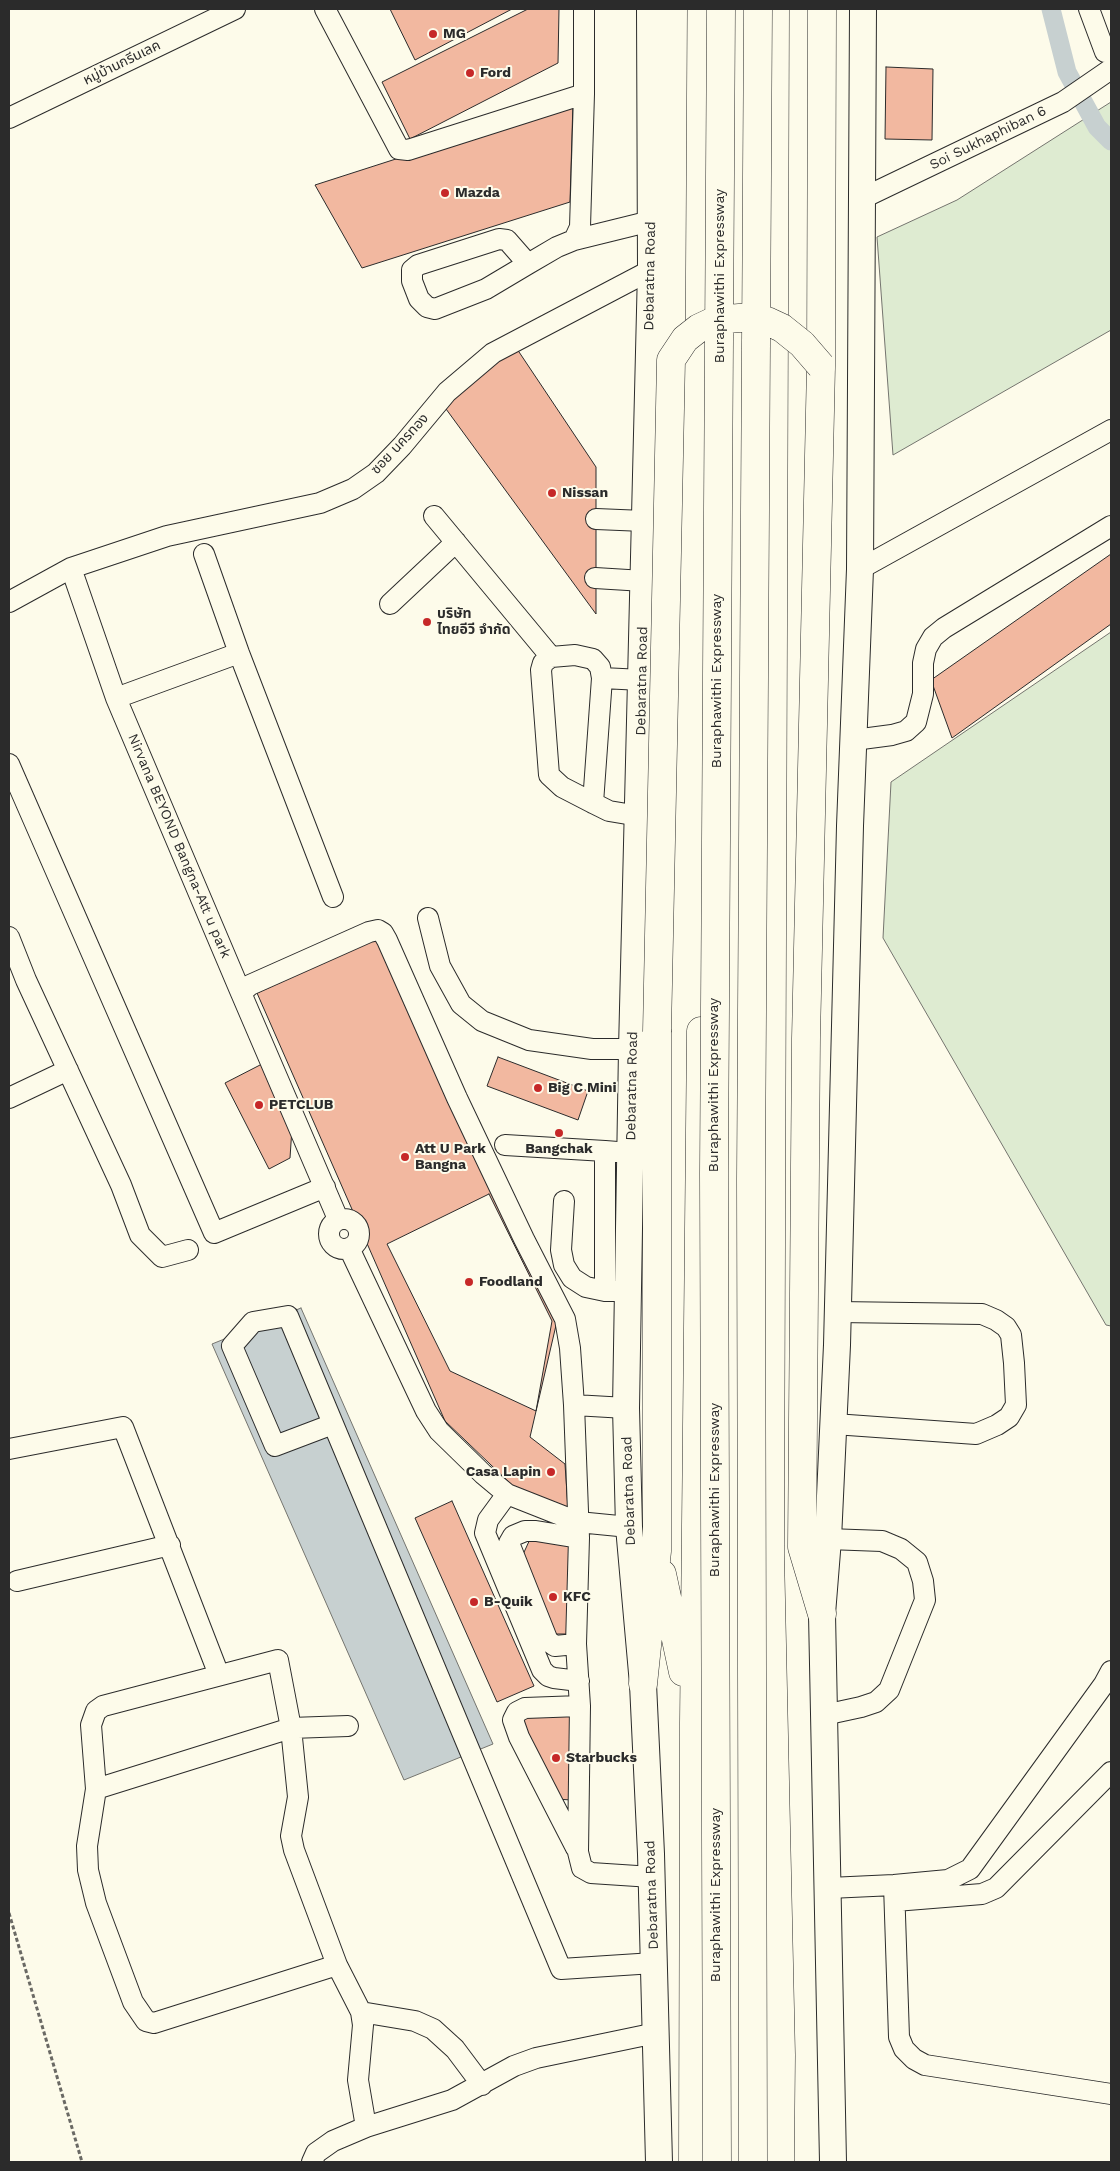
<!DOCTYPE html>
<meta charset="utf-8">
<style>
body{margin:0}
#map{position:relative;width:1120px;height:2171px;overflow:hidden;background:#fdfbea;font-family:"Work Sans",sans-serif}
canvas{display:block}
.frame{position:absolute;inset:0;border:10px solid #2b2b2b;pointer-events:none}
</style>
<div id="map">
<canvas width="1120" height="2171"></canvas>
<div class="frame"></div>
</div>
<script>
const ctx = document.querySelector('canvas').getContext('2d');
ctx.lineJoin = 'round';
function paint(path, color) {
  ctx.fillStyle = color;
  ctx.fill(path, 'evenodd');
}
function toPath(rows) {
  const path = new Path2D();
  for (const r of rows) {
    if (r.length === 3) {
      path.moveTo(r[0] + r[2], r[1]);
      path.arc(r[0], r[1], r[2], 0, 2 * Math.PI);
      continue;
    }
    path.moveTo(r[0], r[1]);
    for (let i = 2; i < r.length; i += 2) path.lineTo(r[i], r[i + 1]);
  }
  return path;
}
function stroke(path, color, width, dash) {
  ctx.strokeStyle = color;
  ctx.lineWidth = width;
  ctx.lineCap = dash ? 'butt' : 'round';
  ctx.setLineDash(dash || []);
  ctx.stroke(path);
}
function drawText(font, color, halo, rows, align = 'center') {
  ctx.font = font + ' "Work Sans","Noto Sans Thai",sans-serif';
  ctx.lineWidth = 4;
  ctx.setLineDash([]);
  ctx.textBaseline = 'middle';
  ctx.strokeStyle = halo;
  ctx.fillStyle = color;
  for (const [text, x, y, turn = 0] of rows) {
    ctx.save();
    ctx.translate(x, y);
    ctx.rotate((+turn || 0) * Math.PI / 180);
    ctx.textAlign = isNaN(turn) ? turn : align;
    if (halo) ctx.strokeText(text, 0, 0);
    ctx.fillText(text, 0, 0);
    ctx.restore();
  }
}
const green = toPath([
 [1111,102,1111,330,893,455,877,237,957,200,1111,102],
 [1111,632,1111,1326,1106,1325,883,938,891,782,1111,632]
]);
paint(green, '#deebd1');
stroke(green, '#74746e', 1);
const water = toPath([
 [301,1308,493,1744,404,1780,212,1344,301,1308]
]);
paint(water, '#c7d0d0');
stroke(water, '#74746e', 1);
stroke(toPath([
 [1051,9,1067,72,1097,127,1111,141]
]), '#c7d0d0', 19);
const building = toPath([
 [390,9,512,9,415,60,390,9],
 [528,9,559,9,558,63,410,139,382,82,528,9],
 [886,67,933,69,932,140,885,139,886,67],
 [573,102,570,202,362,268,315,185,573,102],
 [513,343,596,467,596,614,438,398,513,343],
 [1111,554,1111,624,952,738,931,680,1111,554],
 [377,938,557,1321,530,1437,565,1464,568,1509,513,1486,445,1421,257,993,377,938],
 [498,1057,588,1091,578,1120,487,1086,498,1057],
 [262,1064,292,1128,290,1158,269,1169,225,1083,262,1064],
 [489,1194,552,1321,536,1411,450,1371,387,1244,489,1194],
 [452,1501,534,1686,497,1702,415,1518,452,1501],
 [531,1537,573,1543,571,1634,549,1634,520,1561,531,1537],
 [521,1716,574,1716,572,1800,555,1799,521,1716]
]);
paint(building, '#f2b8a0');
stroke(building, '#2b2b2b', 1);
const minor = toPath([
 [325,9,399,149,408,150,584,94],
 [1089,9,1105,52],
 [9,118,235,9],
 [861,199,1063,102,1111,69],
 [574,240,651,221],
 [528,264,507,240,499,239,418,265,412,270,412,281,419,299,427,307,435,309,486,289,528,264,557,247,574,240,580,227,584,94,584,9],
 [434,516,551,657],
 [596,519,644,521],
 [204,554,239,653,333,897],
 [71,568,116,698],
 [860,569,1111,430],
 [595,578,644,581],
 [9,602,71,568,167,536,320,503,353,489,376,473,402,446,447,392,493,353,651,270],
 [390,604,456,542],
 [239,653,116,698,241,993],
 [602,678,642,680],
 [854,740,892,735,906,731,916,722,923,694,923,663,926,649,933,637,944,628,1111,526],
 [9,764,214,1233,325,1187],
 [593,803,602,678,600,667,593,659,575,655,551,657,543,663,541,670,549,775,562,787,593,803,609,811,639,816],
 [428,918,440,966,461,1004,482,1021,529,1040,592,1049,632,1049],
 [9,937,26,980,121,1185,140,1235,162,1257,188,1250],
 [9,1098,68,1070],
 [505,1145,605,1151],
 [564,1201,561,1250,564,1265,572,1278,586,1287,605,1291,617,1291],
 [344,1234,15],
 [338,1219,241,993,250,985,369,932,378,930,383,933,387,940,457,1098,524,1239,565,1319,570,1348,574,1405,579,1538,576,1644,580,1706,578,1852,582,1868,591,1873,652,1877],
 [349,1248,426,1411,439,1431,483,1474,507,1494,578,1522,629,1527],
 [605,1291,605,1151,630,1153],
 [574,1405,626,1408],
 [333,1424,275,1446,232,1346,253,1322,288,1316,561,1969,654,1963],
 [834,1424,976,1434,997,1425,1009,1417,1016,1405,1014,1363,1011,1335,1006,1327,996,1320,982,1314,838,1312],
 [9,1449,123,1427,219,1675],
 [507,1494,488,1520,485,1533,542,1670,548,1676,554,1678,579,1681],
 [17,1581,170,1545],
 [576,1644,555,1646,548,1641,509,1543,513,1536,525,1531,536,1531,579,1538],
 [824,1715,861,1707,876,1702,889,1690,925,1600,923,1581,917,1562,901,1549,882,1541,828,1539],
 [348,1726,291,1728,298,1797,291,1836,294,1850,337,1965,361,2012,363,2025,358,2080,366,2127],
 [96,1789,291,1728,278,1660,103,1706,96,1711,91,1725,96,1789,87,1846,88,1870,96,1903,133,2002,146,2021,154,2023,337,1965],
 [576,1848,519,1737,513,1720,517,1712,525,1708,580,1706],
 [894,1885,899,2037,904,2049,914,2059,925,2065,1111,2094],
 [829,1888,894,1885,948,1880,970,1869,1104,1684,1111,1671],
 [895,1901,982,1894,996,1888,1111,1772],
 [361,2012,415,2021,433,2029,455,2049,482,2085],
 [312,2162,316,2153,333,2141,366,2127,452,2100,514,2066,536,2058,656,2033]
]);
const major = toPath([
 [650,9,651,270,632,1049,626,1408,629,1527,643,1684,651,1854,659,2162],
 [833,2162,822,1614,828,1539,837,1345,850,826,860,569,863,9]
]);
const highway = toPath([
 [775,9,770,1554,781,2055,780,2162],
 [671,360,673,9],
 [662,1574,683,1672],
 [822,1614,802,1547,806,1038,821,366,822,9],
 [643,1684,657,1551,657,1032],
 [693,2162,694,1722,701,1031]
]);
stroke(minor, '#2b2b2b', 22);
stroke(major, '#2b2b2b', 28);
stroke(highway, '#2b2b2b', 29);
stroke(toPath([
 [9,1913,82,2162]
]), '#6a6964', 3, [4, 2.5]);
stroke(minor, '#fdfbea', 20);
stroke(major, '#fdfbea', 26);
stroke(highway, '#fdfbea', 28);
const highwayBridge = toPath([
 [657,1032,671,360,685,339,699,328,716,320,751,317,767,321,782,328,802,344,821,366],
 [717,2162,714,1173,721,9],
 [753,2162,751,1178,758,9]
]);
stroke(highwayBridge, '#2b2b2b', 29, []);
stroke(highwayBridge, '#fdfbea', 28);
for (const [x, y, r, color] of [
 [433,34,5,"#c62828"],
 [470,73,5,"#c62828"],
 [445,193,5,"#c62828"],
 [552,493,5,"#c62828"],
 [427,622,5,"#c62828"],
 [538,1088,5,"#c62828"],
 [259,1105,5,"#c62828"],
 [559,1133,5,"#c62828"],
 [405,1157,5,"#c62828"],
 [469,1282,5,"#c62828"],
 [551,1472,5,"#c62828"],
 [553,1597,5,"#c62828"],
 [474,1602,5,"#c62828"],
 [556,1758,5,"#c62828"]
]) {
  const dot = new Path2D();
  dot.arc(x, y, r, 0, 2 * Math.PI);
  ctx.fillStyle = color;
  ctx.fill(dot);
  stroke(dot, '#fdfbea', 2);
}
drawText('bold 14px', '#2b2b2b', '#fdfbea', [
 ["MG",443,34],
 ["Ford",480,73],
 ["Mazda",455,193],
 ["Nissan",562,493],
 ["บริษัท",437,614],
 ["ไทยอีวี จำกัด",437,630],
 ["Big C Mini",548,1088],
 ["PETCLUB",269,1105],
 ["Att U Park",415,1149],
 ["Bangna",415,1165],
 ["Bangchak",559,1149,"center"],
 ["Foodland",479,1282],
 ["Casa Lapin",541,1472,"right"],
 ["KFC",563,1597],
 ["B-Quik",484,1602],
 ["Starbucks",566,1758]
], 'left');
drawText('14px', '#2b2b2b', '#fdfbea', [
 ["หมู่บ้านกรีนเลค",122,63,-26],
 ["Soi Sukhaphiban 6",988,138,-26],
 ["Debaratna Road",650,276,-89],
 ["Buraphawithi Expressway",720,276,-90],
 ["ซอย นครทอง",400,444,-47],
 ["Debaratna Road",642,681,-89],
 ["Buraphawithi Expressway",717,681,-90],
 ["Nirvana BEYOND Bangna-Att u park",179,846,67],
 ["Buraphawithi Expressway",714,1085,-90],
 ["Debaratna Road",632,1086,-89],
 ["Buraphawithi Expressway",715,1490,-90],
 ["Debaratna Road",629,1491,-92],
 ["Debaratna Road",652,1895,-92],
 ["Buraphawithi Expressway",716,1895,-90]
]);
</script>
